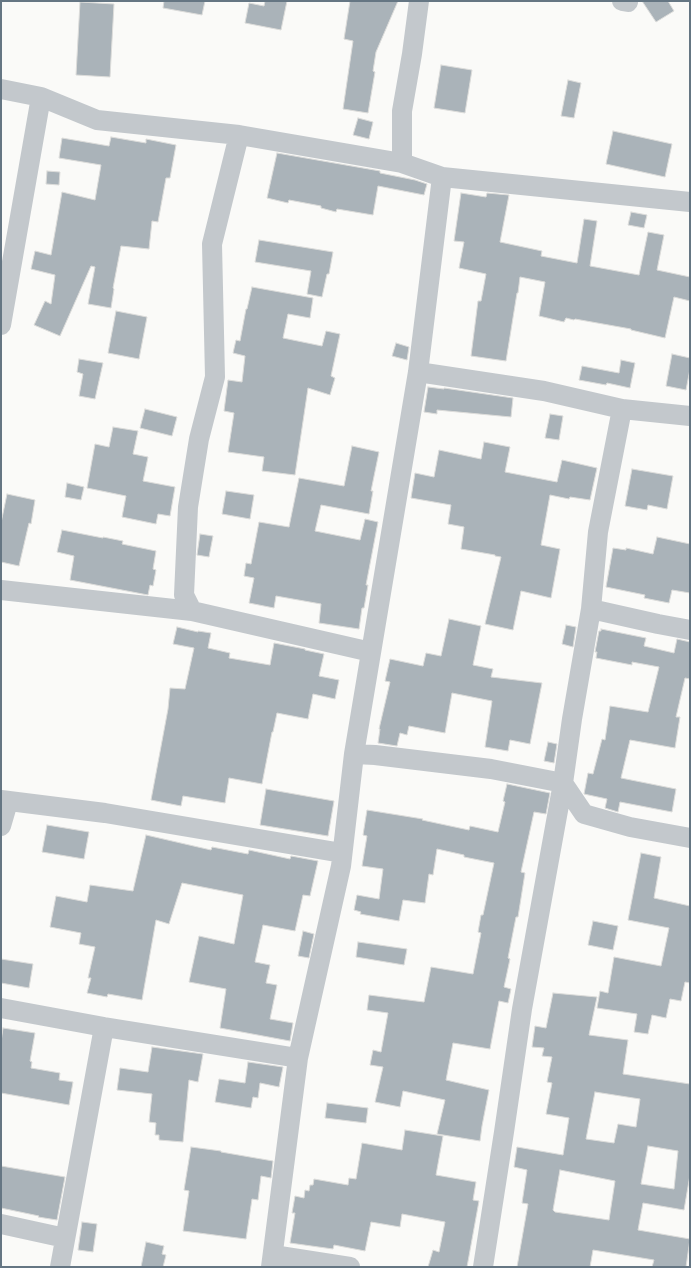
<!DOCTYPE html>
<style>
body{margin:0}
#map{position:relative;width:691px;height:1268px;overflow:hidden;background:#fafaf8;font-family:"Noto Sans",sans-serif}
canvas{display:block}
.frame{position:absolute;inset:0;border:2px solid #657683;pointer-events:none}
</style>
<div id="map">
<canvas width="691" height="1268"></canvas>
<div class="frame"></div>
</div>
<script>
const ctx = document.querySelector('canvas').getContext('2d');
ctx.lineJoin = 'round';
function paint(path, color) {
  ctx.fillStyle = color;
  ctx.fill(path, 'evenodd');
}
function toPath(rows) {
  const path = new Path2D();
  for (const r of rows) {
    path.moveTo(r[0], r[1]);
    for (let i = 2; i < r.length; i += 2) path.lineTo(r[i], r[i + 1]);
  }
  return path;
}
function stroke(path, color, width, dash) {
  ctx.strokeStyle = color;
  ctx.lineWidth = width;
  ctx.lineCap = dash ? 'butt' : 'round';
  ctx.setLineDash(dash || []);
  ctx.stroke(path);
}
const building = toPath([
 [164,1,205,1,202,15,163,8,164,1],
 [265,1,287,1,281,30,245,23,249,3,264,6,265,1],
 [350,1,398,1,376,52,373,71,375,72,368,113,343,109,353,41,344,39,350,1],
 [642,1,668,1,674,11,656,22,642,1],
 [80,2,114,4,110,77,76,75,80,2],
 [441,65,472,70,465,113,434,108,441,65],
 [568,80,581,83,574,118,561,116,568,80],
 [358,118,373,122,369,139,353,135,358,118],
 [613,131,672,144,665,177,606,164,613,131],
 [111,137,146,143,146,139,176,145,170,178,166,178,158,222,152,221,149,249,121,246,113,288,114,289,111,308,88,304,95,267,91,266,60,336,34,325,45,301,51,304,55,275,31,269,35,251,51,255,62,192,95,200,101,165,59,158,62,138,109,146,111,137],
 [277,153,380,171,380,173,415,180,427,184,424,195,378,186,373,215,337,209,336,212,321,208,321,206,289,200,288,203,267,198,277,153],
 [47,171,60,172,59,185,46,184,47,171],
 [461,193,486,197,487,193,509,195,500,242,542,251,541,256,577,263,584,219,597,221,590,266,639,275,648,232,664,235,657,270,690,277,690,301,674,297,665,338,631,330,631,329,575,319,574,320,566,318,564,322,539,316,545,282,520,277,518,293,517,293,506,361,471,356,478,301,481,301,486,274,459,268,464,242,454,241,461,193],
 [631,212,647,215,644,228,628,225,631,212],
 [259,240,333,252,329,274,327,274,322,297,307,294,311,271,255,262,259,240],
 [252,287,313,298,310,318,288,314,283,338,322,346,326,331,340,334,331,376,335,378,330,395,308,388,295,475,262,471,264,457,228,452,234,413,224,411,228,380,242,382,245,356,233,353,236,340,240,341,246,309,247,309,252,287],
 [116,311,147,317,139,359,108,353,116,311],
 [396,343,409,347,407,360,392,356,396,343],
 [672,354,690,358,690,369,686,390,666,386,672,354],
 [79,359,103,363,95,399,79,396,83,374,77,372,79,359],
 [621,360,635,363,630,388,607,383,606,385,579,380,582,366,619,373,621,360],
 [428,387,444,389,444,388,513,398,511,417,437,410,437,414,424,412,428,387],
 [145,409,177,417,172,436,140,428,145,409],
 [550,414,563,416,559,440,545,438,550,414],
 [113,427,138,431,133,454,148,457,143,481,175,487,170,516,158,514,156,524,122,517,126,496,87,488,95,444,109,447,113,427],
 [484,442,510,447,505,472,557,482,562,460,597,468,590,500,570,497,569,499,550,495,541,545,560,549,551,598,521,591,513,630,485,624,501,557,495,556,495,555,461,549,464,527,448,524,451,505,411,498,415,473,434,477,439,450,481,459,484,442],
 [352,446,379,452,371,491,373,491,369,514,321,505,315,531,360,540,365,519,378,522,366,585,368,585,364,608,362,608,359,629,319,623,321,604,276,596,274,608,249,603,254,578,244,576,246,563,251,564,259,522,289,527,299,478,344,486,352,446],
 [632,469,673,476,667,509,648,505,647,510,625,506,632,469],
 [67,483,84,487,81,500,65,497,67,483],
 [226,491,254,495,250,519,222,514,226,491],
 [7,494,35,500,31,524,29,523,19,566,1,562,1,523,7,494],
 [62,530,103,538,103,537,123,541,122,544,156,551,153,569,156,570,153,586,150,585,148,595,70,580,74,556,57,552,62,530],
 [200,534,213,536,209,557,197,555,200,534],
 [657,537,690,544,690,593,672,590,669,603,644,598,645,595,606,587,613,548,626,550,626,548,653,554,657,537],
 [449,619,481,626,473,665,493,669,491,677,542,683,530,744,510,740,508,751,485,747,492,701,452,693,445,733,409,726,407,735,400,733,397,746,378,743,380,729,379,729,390,682,385,681,390,659,423,666,426,653,441,656,449,619],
 [566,625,576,627,573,647,562,644,566,625],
 [177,627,198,632,198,631,211,633,208,648,230,653,229,658,270,665,274,643,305,649,305,650,324,654,319,676,339,680,335,699,313,694,308,719,277,713,273,732,272,732,262,784,229,778,225,803,183,796,181,806,151,800,168,709,170,688,185,689,194,648,173,644,177,627],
 [601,629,646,638,644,646,674,653,677,639,690,642,690,679,685,678,676,717,680,717,675,748,630,740,621,778,676,789,672,812,620,802,618,812,605,808,607,799,584,794,588,773,593,774,602,739,605,740,610,706,648,712,659,667,632,662,632,665,596,658,597,652,595,652,599,631,601,631,601,629],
 [548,742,557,744,554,763,544,761,548,742],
 [507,784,550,793,546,814,534,812,521,872,525,873,518,917,516,917,508,958,510,959,504,987,511,989,508,1003,499,1001,490,1049,453,1043,446,1080,489,1090,482,1126,480,1141,437,1134,445,1100,403,1091,400,1107,375,1102,383,1067,370,1065,373,1050,381,1052,388,1013,367,1010,369,995,424,1002,431,967,473,974,481,933,478,932,481,915,483,915,494,863,464,857,464,855,437,849,433,875,429,874,425,903,403,900,399,921,360,914,361,912,354,910,357,895,379,899,383,869,362,866,367,836,363,835,367,810,423,819,422,820,469,830,470,826,498,832,505,802,503,801,507,784],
 [266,789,334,801,328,836,260,825,266,789],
 [47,825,89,832,84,859,42,852,47,825],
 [146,835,211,850,212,847,248,854,249,850,290,859,291,856,318,861,310,896,303,895,295,931,263,925,255,962,270,965,266,983,277,985,270,1019,293,1023,290,1041,220,1028,226,989,189,982,199,936,234,944,243,895,182,883,169,924,156,920,142,1000,108,994,107,997,87,993,91,978,88,978,95,947,79,944,81,933,50,927,56,896,87,902,90,885,133,891,146,835],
 [641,853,661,857,654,898,690,906,690,983,685,982,681,1001,670,999,666,1018,652,1015,648,1034,634,1032,637,1014,597,1008,600,991,608,993,614,957,661,966,669,928,628,920,641,853],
 [593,921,618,926,613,950,588,945,593,921],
 [303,931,314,934,309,958,298,956,303,931],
 [358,942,407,949,404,965,356,957,358,942],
 [1,959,33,964,29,988,1,983,1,959],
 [553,993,597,997,589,1035,628,1040,623,1074,690,1084,690,1175,684,1210,643,1203,638,1230,690,1239,686,1267,652,1267,654,1260,593,1250,590,1267,517,1267,528,1204,522,1203,527,1170,514,1167,517,1147,563,1155,569,1118,546,1114,552,1083,547,1082,552,1057,542,1056,544,1048,532,1047,535,1026,546,1028,553,993],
 [595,1092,640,1099,636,1127,618,1124,614,1143,586,1139,595,1092],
 [648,1146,678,1151,674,1189,641,1184,648,1146],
 [560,1170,615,1181,609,1220,555,1212,553,1210,560,1170],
 [3,1028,35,1033,30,1061,32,1062,31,1068,60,1073,59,1080,73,1082,69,1105,1,1093,1,1042,3,1028],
 [152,1047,203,1054,198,1082,189,1080,183,1142,159,1140,159,1135,155,1135,156,1123,149,1122,152,1094,117,1090,120,1068,148,1072,152,1047],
 [248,1062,283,1067,279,1087,260,1083,258,1098,253,1097,251,1108,215,1102,219,1079,245,1083,248,1062],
 [327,1103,368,1108,366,1123,325,1118,327,1103],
 [405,1130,443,1136,436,1175,476,1182,473,1200,479,1201,467,1267,428,1267,433,1250,439,1252,445,1222,402,1214,400,1227,371,1222,365,1251,334,1245,333,1249,290,1243,295,1213,292,1213,295,1196,304,1198,305,1190,309,1191,310,1185,313,1185,314,1179,348,1185,349,1178,356,1179,362,1143,402,1150,405,1130],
 [191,1147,221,1151,221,1152,273,1161,271,1178,261,1176,258,1200,252,1199,246,1239,183,1231,189,1191,184,1190,191,1147],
 [1,1166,65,1177,57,1220,38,1217,39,1216,1,1208,1,1166],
 [82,1222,97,1224,93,1252,78,1250,82,1222],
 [146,1242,164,1246,162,1254,166,1255,163,1267,141,1267,146,1242]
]);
paint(building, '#aab3b9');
stroke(building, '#dcdcda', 1);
stroke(toPath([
 [622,1,628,2],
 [1,89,41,97,97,120,239,135,402,163,442,177,690,202],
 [402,163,402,111,412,54,419,1],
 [1,325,41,97],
 [418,372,544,391,622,409,690,416],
 [1,590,192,611,371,652],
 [591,609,658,624,690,630],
 [192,611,184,595,188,507,199,439,215,377,212,244,239,135],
 [354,754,375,755,491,769,563,783,584,814,630,827,690,838],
 [1,800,105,813,342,853],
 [1,826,8,802],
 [1,1008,104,1027,298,1058,271,1267],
 [298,1058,341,866,354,754,418,372,442,177],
 [1,1224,65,1238],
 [273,1255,350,1267],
 [60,1267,104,1027],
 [483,1267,504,1132,522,1009,563,783,572,719,591,609,598,532,622,409]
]), '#c3c8cc', 20);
</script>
